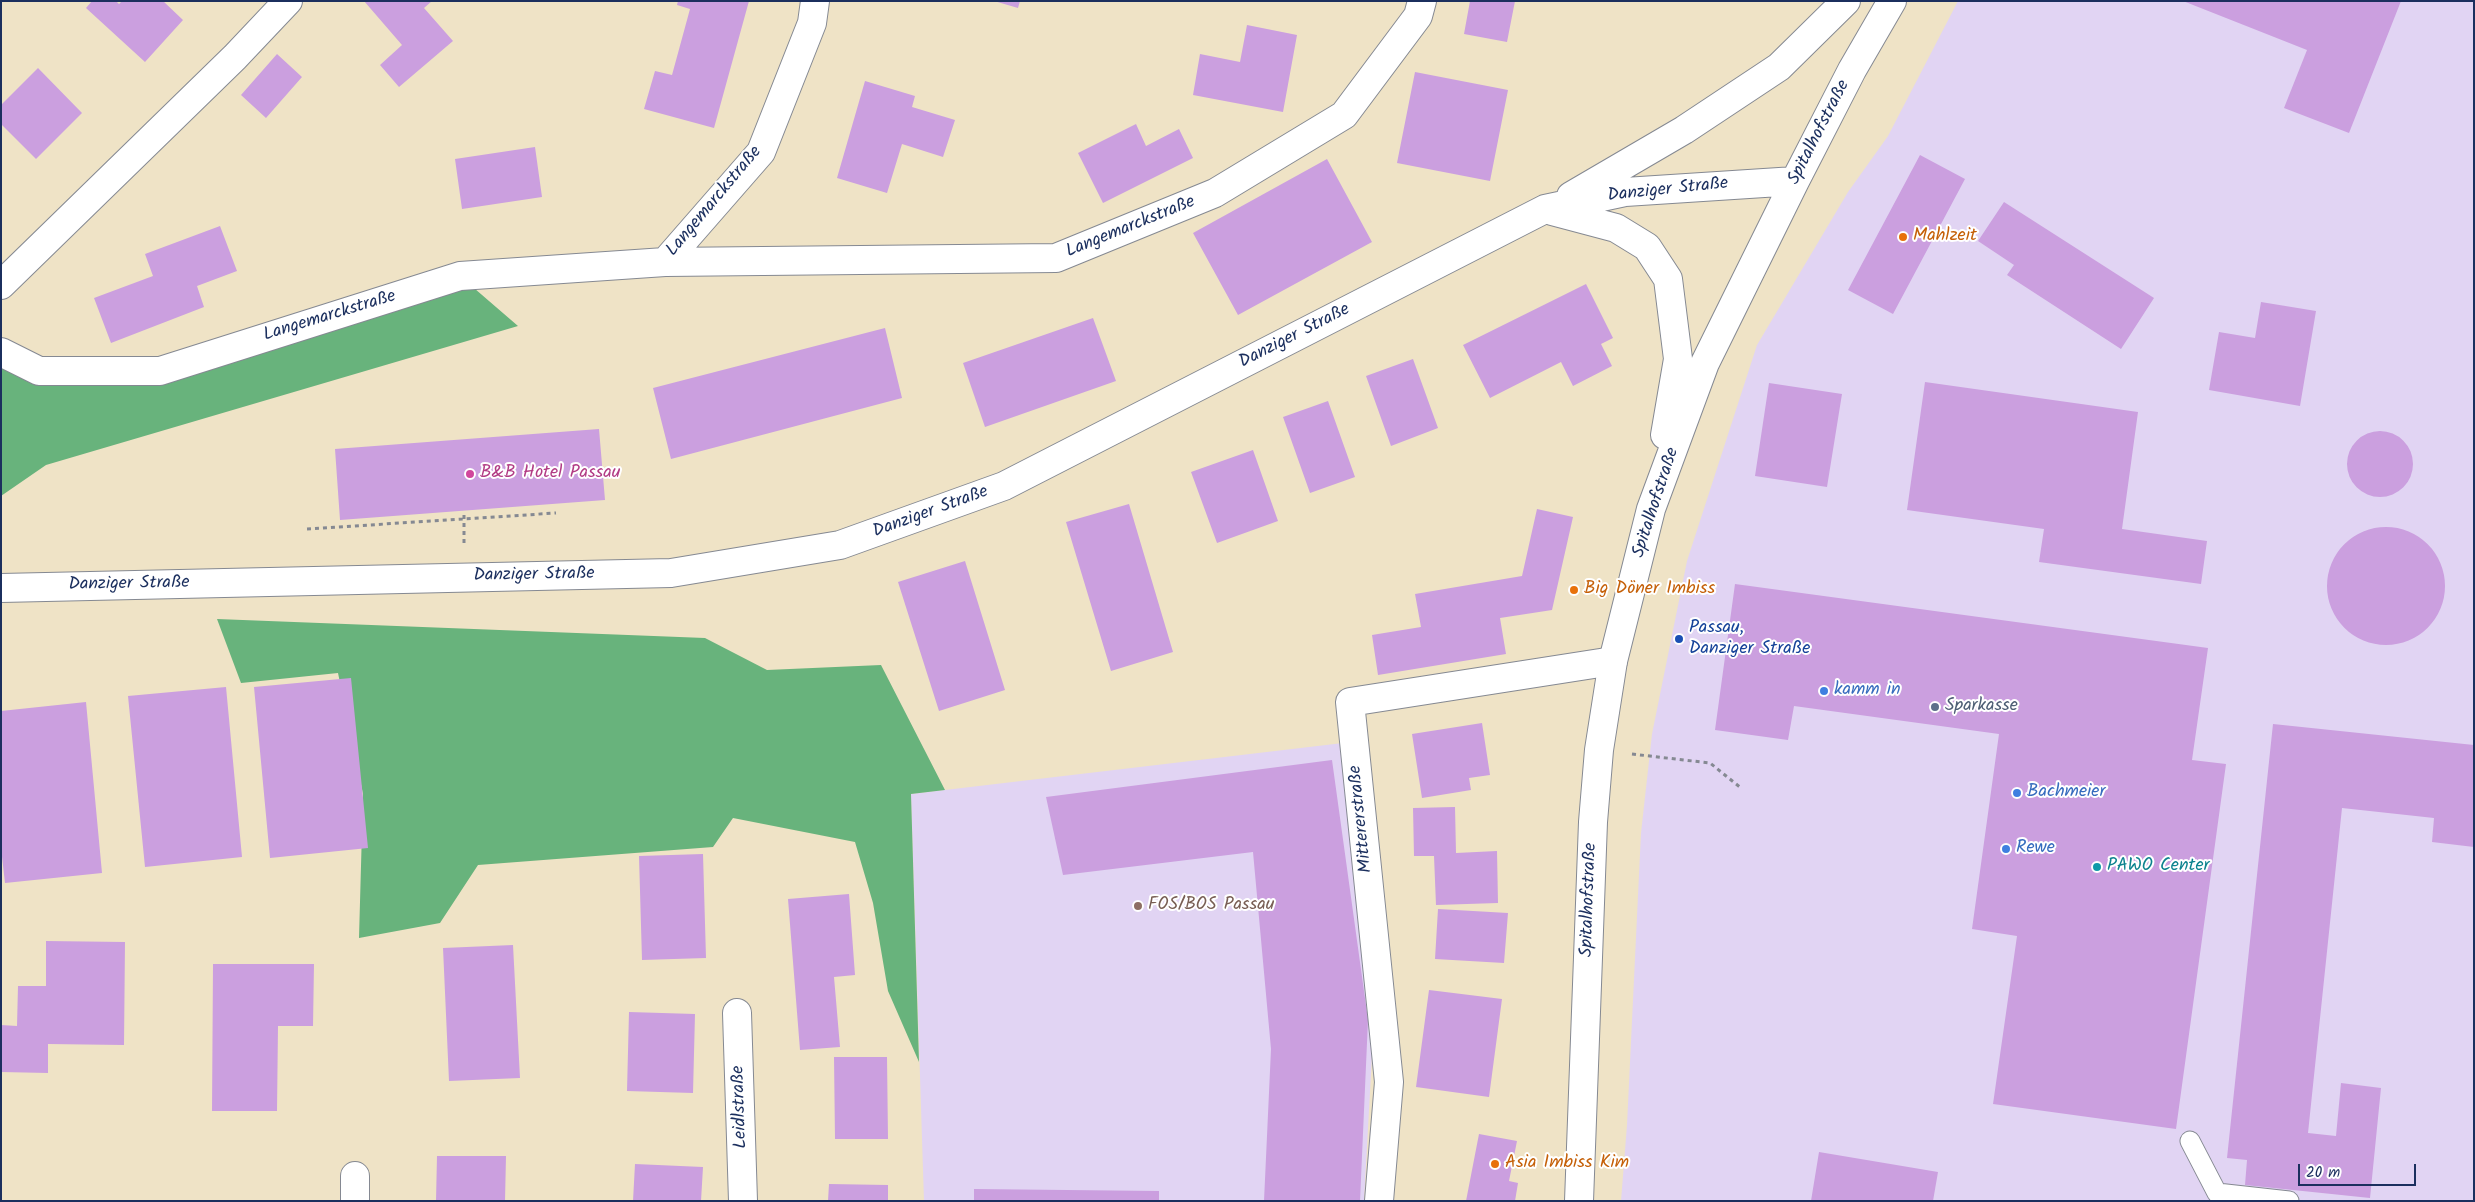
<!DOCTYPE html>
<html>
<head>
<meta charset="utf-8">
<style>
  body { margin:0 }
  #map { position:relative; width:2475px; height:1202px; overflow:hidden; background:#efe3c6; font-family:Kalam,sans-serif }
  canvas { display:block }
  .frame { position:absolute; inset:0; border:2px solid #1b2f5e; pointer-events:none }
  .scale { position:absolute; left:2298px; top:1164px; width:118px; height:22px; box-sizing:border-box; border:2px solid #1b2f5e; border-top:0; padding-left:6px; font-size:15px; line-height:18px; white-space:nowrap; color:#1b2f5e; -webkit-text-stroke:4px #fff; paint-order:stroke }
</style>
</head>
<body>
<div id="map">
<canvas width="2475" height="1202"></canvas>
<div class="frame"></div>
<div class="scale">20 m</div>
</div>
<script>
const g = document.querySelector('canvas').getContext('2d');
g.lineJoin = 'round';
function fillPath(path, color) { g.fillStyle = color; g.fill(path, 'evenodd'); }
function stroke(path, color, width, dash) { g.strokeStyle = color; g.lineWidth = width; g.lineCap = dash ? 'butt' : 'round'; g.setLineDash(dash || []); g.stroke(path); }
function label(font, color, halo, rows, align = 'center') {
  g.font = font + ' Kalam,sans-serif'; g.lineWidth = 4; g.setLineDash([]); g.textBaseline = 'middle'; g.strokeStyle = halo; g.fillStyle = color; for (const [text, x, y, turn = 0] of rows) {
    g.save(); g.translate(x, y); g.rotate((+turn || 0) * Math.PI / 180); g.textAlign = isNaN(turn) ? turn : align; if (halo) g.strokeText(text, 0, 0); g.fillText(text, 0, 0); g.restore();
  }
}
fillPath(new Path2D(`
  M1958 1H2474V1201H1621L1627 1125 1641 833 1652 734 1687 561 1757 345 1848 192 1888 136Z
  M1343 743 1374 1019 1364 1201H924L911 794Z`), '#e1d4f3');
fillPath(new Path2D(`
  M460 276 518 326 46 465 1 496V367L160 371Z
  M217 619 705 638 767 670 881 665 945 790 911 794 919 1062 888 991 873 903 855 842 733 818 713 847 478 865 440 923 359 938 363 794 338 673 241 683Z`), '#68b37c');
fillPath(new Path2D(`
  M92 1H116L119 4 122 1H163L183 20 145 62 86 8Z
  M364 1H432L424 8 453 41 399 87 380 65 402 45Z
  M678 1H749L714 128 644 109 655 71 672 75 690 9 677 5Z
  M994 1H1020L1018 8Z
  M1470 1H1515L1507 42 1464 34Z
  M2183 1H2401L2349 133 2284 108 2307 50Z
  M1247 25 1297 35 1283 112 1193 95 1200 54 1240 62Z
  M277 54 302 77 266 118 241 95Z
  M38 68 82 113 36 159 1 124V105Z
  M1415 72 1508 90 1490 181 1397 163Z
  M865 81 915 96 912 107 955 120 943 157 902 144 887 193 837 178Z
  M1136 124 1146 146 1179 129 1193 158 1103 203 1078 153Z
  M535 147 542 197 462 209 455 159Z
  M1920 155 1965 179 1893 314 1848 290Z
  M1327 159 1372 242 1238 315 1193 233Z
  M2004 202 2154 298 2121 349 2007 275 2014 265 1978 241Z
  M220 226 237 271 197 286 204 307 111 343 94 298 153 276 145 254Z
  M1586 284 1613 338 1601 344 1612 366 1573 386 1561 362 1490 398 1463 345Z
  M2261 302 2316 311 2300 406 2209 390 2219 332 2255 338Z
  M1093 318 1116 381 985 427 963 363Z
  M885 328 902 398 671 459 653 388Z
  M1413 359 1438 428 1391 446 1366 376Z
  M1925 382 2138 412 2122 529 2207 541 2201 584 2039 562 2044 529 1907 510Z
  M1769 383 1842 394 1827 487 1755 476Z
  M1328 401 1355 477 1310 493 1283 417Z
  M599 429 605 500 340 520 335 449Z
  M2347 464a33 33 0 1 1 66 0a33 33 0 1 1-66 0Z
  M1253 450 1278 521 1217 543 1191 472Z
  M1129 504 1173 652 1111 671 1066 522Z
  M1537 509 1573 517 1552 610 1500 618 1506 654 1378 675 1372 635 1421 627 1415 594 1522 576Z
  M2327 586a59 59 0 1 1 118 0a59 59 0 1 1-118 0Z
  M965 561 1005 690 939 711 898 582Z
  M1735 584 2208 648 2192 760 2226 764 2176 1129 1993 1104 2017 936 1972 929 1999 734 1794 706 1788 740 1715 730Z
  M351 678 368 848 270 858 254 687Z
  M226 687 242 857 145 867 128 696Z
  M86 702 102 873 5 883 1 848V711Z
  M1482 723 1490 775 1469 778 1471 790 1422 798 1412 734Z
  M2273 724 2474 745V847L2432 842 2434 818 2342 808 2308 1133 2336 1136 2341 1083 2381 1088 2370 1198 2245 1185 2247 1160 2227 1158Z
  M1332 760 1368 1020 1360 1201H1264L1271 1049 1253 852 1063 875 1046 797Z
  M1455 807 1456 853 1497 851 1498 903 1436 905 1434 856H1414L1413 808Z
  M703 854 706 958 642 960 639 856Z
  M849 894 855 975 834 977 840 1047 800 1050 788 899Z
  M1438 909 1508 913 1504 963 1435 959Z
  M46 941 125 942 124 1045 48 1044V1073L1 1072V1025L17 1026 18 986H46Z
  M513 945 520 1078 449 1081 443 948Z
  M213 964H314L313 1026H278L277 1111H212Z
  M1429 990 1502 999 1489 1097 1416 1087Z
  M629 1012 695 1014 693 1093 627 1091Z
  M834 1057H887L888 1139H835Z
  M1479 1134 1517 1141 1509 1181 1518 1183 1515 1201H1466Z
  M1819 1152 1938 1172 1933 1201H1811Z
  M437 1156H506L505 1201H436Z
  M635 1164 703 1167 701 1201H633Z
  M829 1184 888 1185V1201H828Z
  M974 1189 1159 1191V1201H974Z`), '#cb9fdf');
const lane = new Path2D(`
  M2190 1141 2217 1193 2289 1201`);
const street = new Path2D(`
  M665 262 761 152 812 23 815 1
  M1 285 235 57 288 1
  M1 352 39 371H160L460 276 665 262 1056 258 1215 193 1344 115 1418 16 1422 1
  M737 1013 743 1201
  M355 1176V1201
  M1379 1201 1389 1082 1350 702 1613 661`);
const secondary = new Path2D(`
  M1571 196 1684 130 1779 67 1846 1
  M1552 211 1616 228 1647 247 1668 279 1678 359 1665 435
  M1 588 671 573 840 545 1004 486 1545 209 1625 192 1795 181
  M1579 1201 1593 822 1599 750 1613 661 1651 509 1705 363 1795 181 1852 70 1892 1`);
stroke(lane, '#858992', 21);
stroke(street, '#858992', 30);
stroke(secondary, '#858992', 30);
stroke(new Path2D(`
  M307 529 556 513
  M464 543V511
  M1632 754 1710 763 1741 788`), '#858992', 3, [4, 4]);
stroke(lane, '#fff', 19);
stroke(street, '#fff', 28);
stroke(secondary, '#fff', 28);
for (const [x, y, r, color] of [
  [1903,237,5,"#e8710a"],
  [470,474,5,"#d1479c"],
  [1574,590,5,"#e8710a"],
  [1679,639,5,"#1a4fb4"],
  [1824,691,5,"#3f7fe0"],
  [1935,707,5,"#5c6f8a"],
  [2017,793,5,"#3f7fe0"],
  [2006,849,5,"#3f7fe0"],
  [2097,867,5,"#0f9aa8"],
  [1138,906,5,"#8d6e63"],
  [1495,1164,5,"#e8710a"]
]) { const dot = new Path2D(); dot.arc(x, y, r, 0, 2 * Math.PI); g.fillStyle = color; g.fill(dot); stroke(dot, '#fff', 2); }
label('18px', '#1b2f5e', '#fff', [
  ["Spitalhofstraße",1820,133,-63],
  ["Danziger Straße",1668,191,-6],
  ["Langemarckstraße",715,202,-50],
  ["Langemarckstraße",1131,228,-22],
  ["Langemarckstraße",330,317,-17],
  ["Danziger Straße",1295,337,-27],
  ["Spitalhofstraße",1657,503,-72],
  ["Danziger Straße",931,513,-20],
  ["Danziger Straße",534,576,-1],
  ["Danziger Straße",129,585,-1],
  ["Mittererstraße",1362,819,-96],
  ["Spitalhofstraße",1590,900,-88],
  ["Leidlstraße",741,1107,-92]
]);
label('18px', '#c56008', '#fff', [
  ["Mahlzeit",1913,237],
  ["Big Döner Imbiss",1584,590],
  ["Asia Imbiss Kim",1505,1164]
], 'left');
label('18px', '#b23c85', '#fff', [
  ["B&B Hotel Passau",480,474]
], 'left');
label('18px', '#164399', '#fff', [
  ["Passau,",1689,629],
  ["Danziger Straße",1689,650]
], 'left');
label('18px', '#366cbe', '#fff', [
  ["kamm in",1834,691],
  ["Bachmeier",2027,793],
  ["Rewe",2016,849]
], 'left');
label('18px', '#4e5e75', '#fff', [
  ["Sparkasse",1945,707]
], 'left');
label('18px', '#0d838f', '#fff', [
  ["PAWO Center",2107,867]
], 'left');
label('18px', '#785e54', '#fff', [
  ["FOS/BOS Passau",1148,906]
], 'left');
</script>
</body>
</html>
